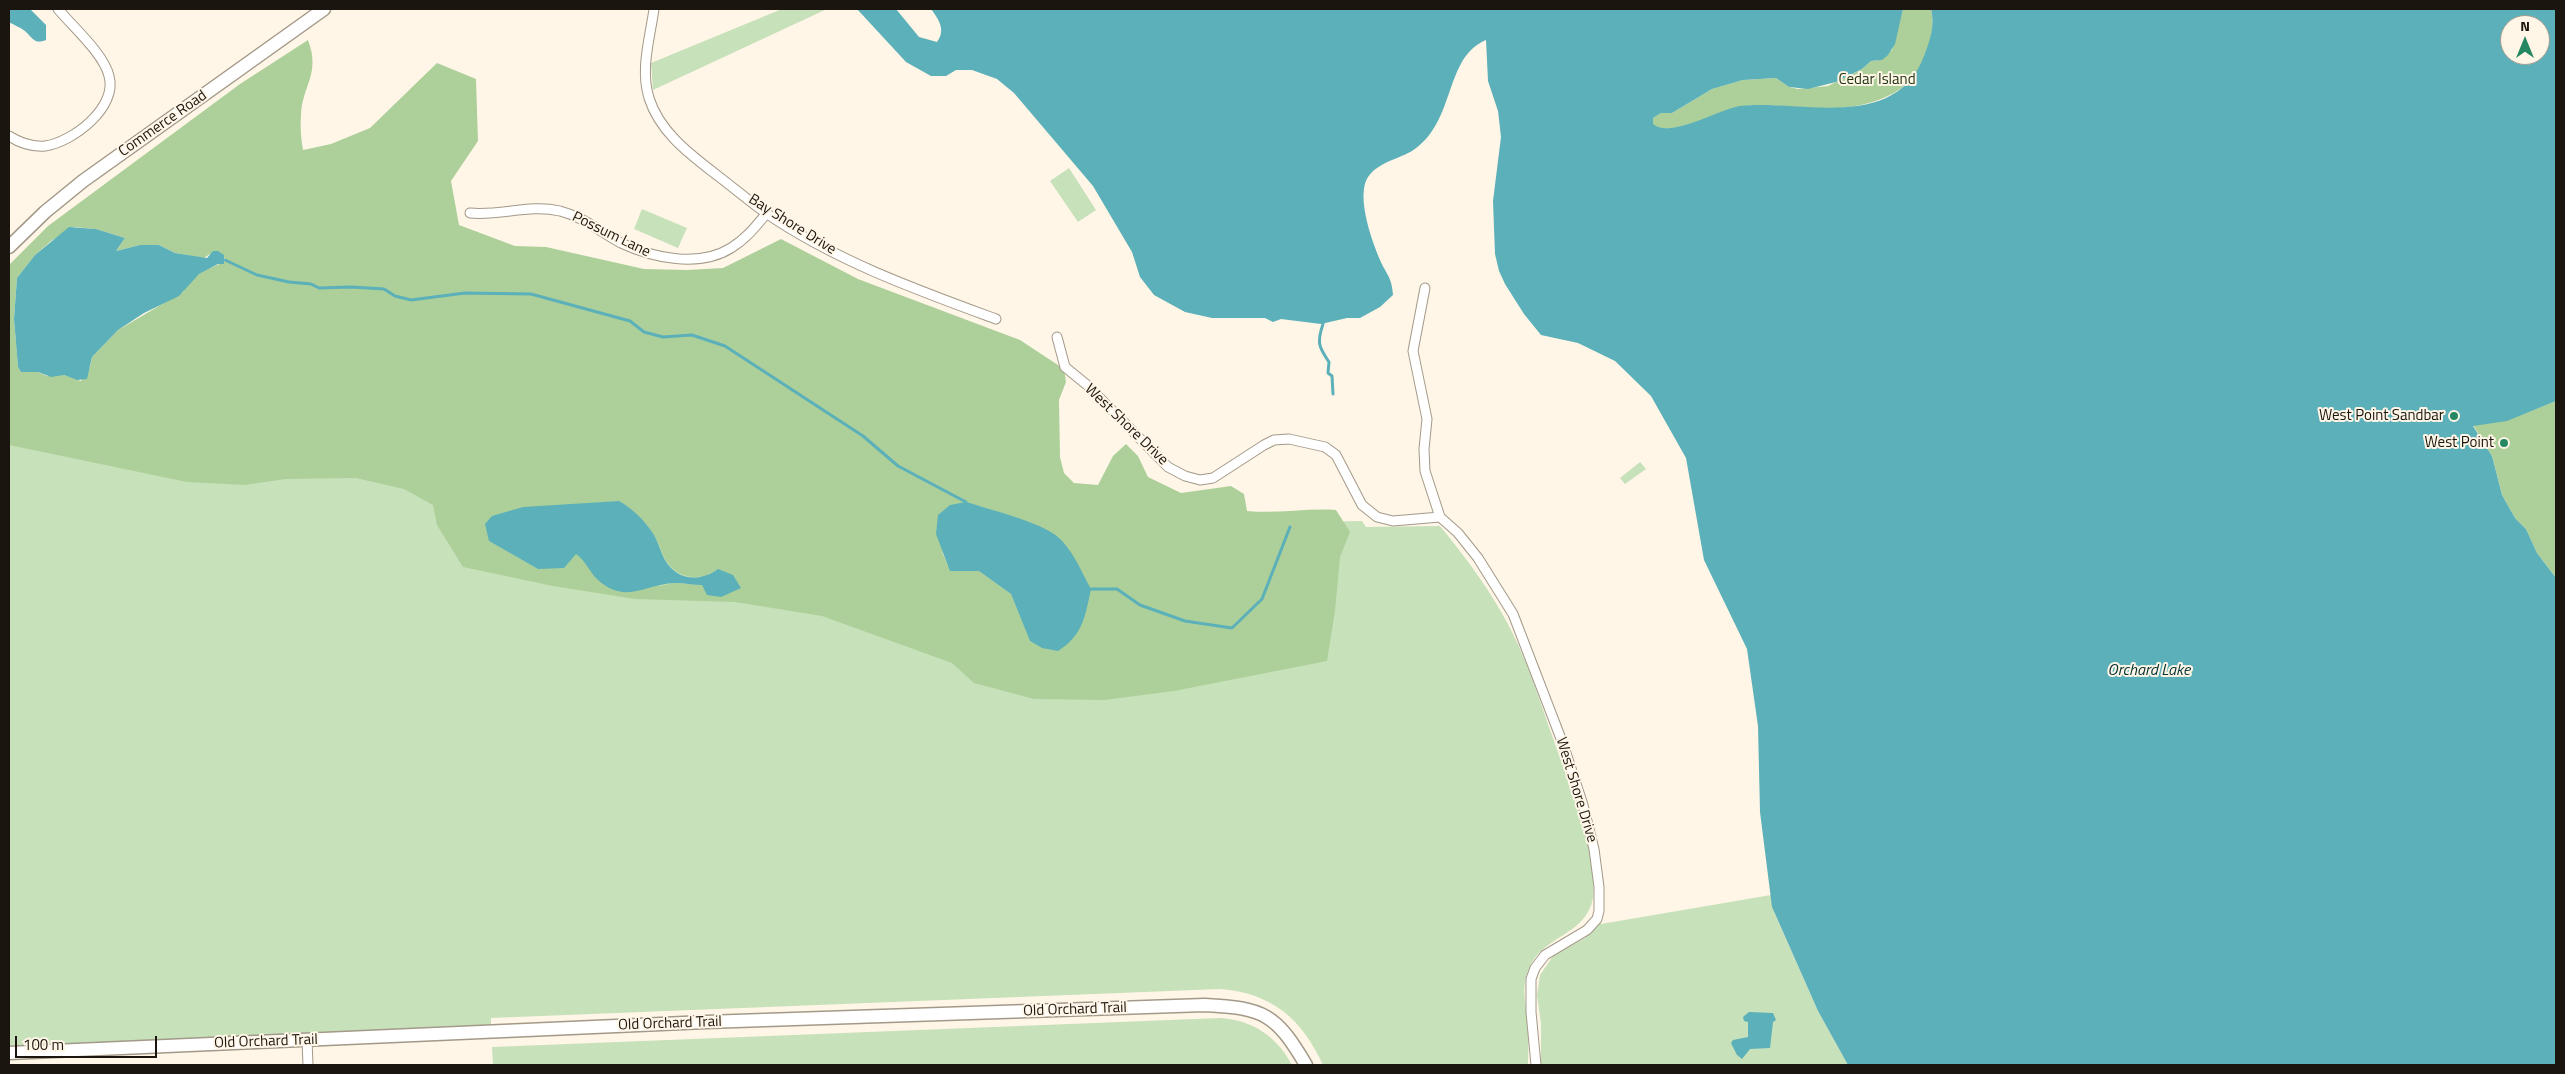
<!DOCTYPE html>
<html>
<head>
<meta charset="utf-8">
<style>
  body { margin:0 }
  #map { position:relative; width:2565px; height:1074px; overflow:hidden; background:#fff6e7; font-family:"Titillium Web",sans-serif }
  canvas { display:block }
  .frame { position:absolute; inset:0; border:10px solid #1a160f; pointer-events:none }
  .north { position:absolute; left:2500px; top:15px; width:50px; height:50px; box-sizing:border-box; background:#fff6e7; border:1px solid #a39c91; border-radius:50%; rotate:0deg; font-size:14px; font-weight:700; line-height:20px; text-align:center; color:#1a160f }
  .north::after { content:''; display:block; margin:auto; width:18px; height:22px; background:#268862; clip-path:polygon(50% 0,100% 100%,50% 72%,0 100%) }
  .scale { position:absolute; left:15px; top:1036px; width:142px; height:22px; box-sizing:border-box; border:2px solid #1a160f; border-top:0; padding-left:6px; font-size:15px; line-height:18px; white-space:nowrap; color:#1a160f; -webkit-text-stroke:4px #fff6e7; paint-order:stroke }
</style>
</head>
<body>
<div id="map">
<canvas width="2565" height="1074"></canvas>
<div class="frame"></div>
<div class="north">N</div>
<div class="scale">100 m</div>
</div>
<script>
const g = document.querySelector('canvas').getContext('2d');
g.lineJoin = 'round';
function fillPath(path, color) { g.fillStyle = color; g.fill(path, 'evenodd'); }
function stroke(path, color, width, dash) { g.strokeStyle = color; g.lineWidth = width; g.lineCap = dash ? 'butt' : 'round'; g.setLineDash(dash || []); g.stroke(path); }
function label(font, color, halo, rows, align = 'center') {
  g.font = font + ' "Titillium Web",sans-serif'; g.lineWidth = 4; g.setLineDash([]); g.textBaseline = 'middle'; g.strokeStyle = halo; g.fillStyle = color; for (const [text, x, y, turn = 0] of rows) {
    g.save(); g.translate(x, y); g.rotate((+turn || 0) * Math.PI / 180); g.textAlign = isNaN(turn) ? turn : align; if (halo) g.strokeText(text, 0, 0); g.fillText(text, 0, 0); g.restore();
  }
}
fillPath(new Path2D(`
  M782 9H827L653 90 651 63Z
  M1069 168 1096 210 1078 222 1050 181Z
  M642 209 687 228 678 248 634 229Z
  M9 418 1055 444 1058 526 1362 521 1366 527 1440 526C1463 554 1485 583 1503 615 1526 655 1539 699 1554 741 1568 780 1599 858 1593 898 1586 936 1543 935 1529 968 1520 988 1527 1007 1528 1027 1529 1040 1528 1053 1528 1065H1323C1302 1019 1272 993 1220 989L491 1018V1032L9 1046Z
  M1640 462 1646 469 1625 484 1620 478Z
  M1771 895 1774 912 1818 1011 1848 1065H1541V1024L1537 995 1540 975 1553 956 1585 938 1601 917V924Z
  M1220 1018C1252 1020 1277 1036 1292 1065H493L492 1047Z`), '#c7e1ba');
fillPath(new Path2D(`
  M1903 9H1931C1935 28 1930 42 1923 60 1906 104 1849 110 1808 109 1787 108 1761 102 1740 107 1720 111 1670 138 1653 125V118L1661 113H1672L1712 89 1743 80 1776 78 1789 87 1798 89 1828 86 1862 69 1871 61H1876L1892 50Z
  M308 40C321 74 302 86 301 115 300 126 301 139 303 150L331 144 370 128 437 63 476 79 478 141 451 181 459 225 515 246 546 247 644 269 687 270 723 268 781 239 858 279 1020 340 1064 369 1066 382 1059 400 1060 457 1064 473 1074 483 1098 485 1113 456 1126 444 1138 456 1148 477 1181 493 1231 486 1244 494 1247 511C1277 514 1306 508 1336 510L1350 532 1340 557 1335 611 1327 661 1174 691 1104 700 1034 699 974 683 952 663 822 616 735 602 635 599 553 586 463 567 437 525 433 505 404 489 356 478 286 479 244 485 187 482 9 445V265L48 226 240 84ZM74 227 96 229 125 238 116 251 140 245H159L175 253 204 258 210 254 225 258V261C211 269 189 274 183 292L118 330 92 357 90 367 81 381 64 375 47 376 38 372H21L18 367 14 319 17 278 35 255 51 241ZM619 501C630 511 645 521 653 534 660 542 661 554 667 562 680 580 701 581 718 569L702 585 674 583 660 586 597 579 585 560 576 553 538 569 489 541 581 504ZM966 502 1006 514 1054 534 1042 648 1030 641 1011 594 979 571 950 570 942 553Z
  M2556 401V578L2537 553 2526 529 2515 518 2502 495 2492 456 2473 425 2526 413Z`), '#add09a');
fillPath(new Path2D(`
  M9 9H30L46 25V40C35 44 34 40 26 32 22 28 14 25 9 22Z
  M857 9H896L919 37 937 42C946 30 939 20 931 9H1903L1895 44 1888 55 1882 60 1871 61 1862 69 1836 82 1808 89 1789 87 1776 78 1743 80 1712 89 1672 113H1661L1653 118V124C1671 139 1719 109 1740 106 1799 99 1895 133 1924 56 1930 40 1935 26 1931 9H2556V401L2507 421 2473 426 2492 456 2502 495 2515 518 2526 529 2537 553 2556 578V1065H1848L1818 1011 1772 907 1760 812 1758 726 1747 649 1704 560 1686 458 1651 396 1615 361 1578 343 1541 335 1524 314 1505 284 1499 271 1495 254 1493 201 1501 137 1498 111 1488 81 1486 40C1443 58 1457 122 1412 151 1395 161 1367 164 1364 189 1361 209 1372 241 1380 260 1386 274 1392 277 1393 295L1380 307 1360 318H1347L1321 324 1281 319 1273 322 1265 318H1212L1185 312 1154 295 1140 277 1132 252 1093 186 1014 93 997 79 972 70H956L946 76H931L906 62ZM2510 25H2540V55H2510Z
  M69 227 96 229 125 238 116 251 140 245H159L175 253 207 258 213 251H218L224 255V264H218L199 274 179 296 144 313 118 330 92 357 87 379 77 380 64 375 51 377 38 372H21L18 367 14 319 17 278 35 255Z
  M619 501C633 509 643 519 652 532 658 540 660 551 665 560 677 581 700 582 718 569L733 575 741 588 721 597 707 595 702 585C693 585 684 583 675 583 645 584 626 605 598 580 589 572 587 562 576 554L564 568 538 569 489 541 485 524 492 516 523 507Z
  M966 502C989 509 1035 521 1054 534 1072 547 1081 571 1091 589 1085 617 1083 635 1058 651L1042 648 1030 641 1011 594 979 571H950L936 534 938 515 950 505Z
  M1749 1012 1773 1013 1776 1020 1773 1022 1770 1048 1750 1049 1742 1059 1737 1055 1731 1043 1733 1040 1748 1037V1022L1744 1021 1743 1017Z`), '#5bb0b9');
stroke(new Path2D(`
  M225 260 257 275 289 282 311 284 319 288 351 287 384 289 395 296 411 300 465 293 531 294 630 321 644 332 663 337 692 335 725 346 863 436 898 466 966 502
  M1323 324C1317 342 1318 346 1329 362L1328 373 1332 376 1333 394
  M1091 589H1117L1140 605 1185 621 1232 628 1262 599 1290 527`), '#5bb0b9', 3);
const street = new Path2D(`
  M654 9C650 38 640 69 649 98 660 133 691 155 718 176 734 188 750 202 766 213 836 261 917 290 996 319
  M9 136C20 143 32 147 45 146 73 142 118 107 109 76 104 54 73 27 58 9
  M470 213C501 216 529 204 560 211 584 217 600 232 621 243 653 258 699 268 731 248 746 239 756 226 766 214
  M1425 288 1413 351 1427 419 1424 449 1425 471 1440 517 1458 533 1478 558 1513 614 1563 744 1583 805 1594 849 1599 887V911L1597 919 1587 930 1545 955 1535 968 1531 979V1012L1536 1065
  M1057 337 1065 367 1087 385 1168 467 1185 476 1200 480 1213 478 1264 445 1274 440 1289 439 1325 447 1336 455 1362 505 1377 517 1393 521 1440 517
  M307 1040 308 1065`);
const secondary = new Path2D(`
  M9 247 45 212 83 181 324 9
  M9 1053 706 1022 1205 1005C1264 1008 1276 1014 1306 1065`);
stroke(street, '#a39988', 11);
stroke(secondary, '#a39988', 15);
stroke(street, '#fff', 9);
stroke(secondary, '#fff', 12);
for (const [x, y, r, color] of [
  [2454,416,5,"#268862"],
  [2504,443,5,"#268862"]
]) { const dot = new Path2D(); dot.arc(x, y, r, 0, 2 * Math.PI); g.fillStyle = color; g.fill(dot); stroke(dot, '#fff6e7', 2); }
label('15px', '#1c330d', '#fff6e7', [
  ["Cedar Island",1877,80]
]);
label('15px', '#1a160f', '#fff6e7', [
  ["Commerce Road",163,124,-35],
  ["Bay Shore Drive",792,225,32],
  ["Possum Lane",611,235,26],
  ["West Shore Drive",1126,425,44],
  ["West Shore Drive",1576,790,73],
  ["Old Orchard Trail",1075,1010,-2],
  ["Old Orchard Trail",670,1024,-2],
  ["Old Orchard Trail",266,1042,-2]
]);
label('15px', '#1a160f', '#fff6e7', [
  ["West Point Sandbar",2444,416],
  ["West Point",2494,443]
], 'right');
label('italic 16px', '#063135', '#fff6e7', [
  ["Orchard Lake",2149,671]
]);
</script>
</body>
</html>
